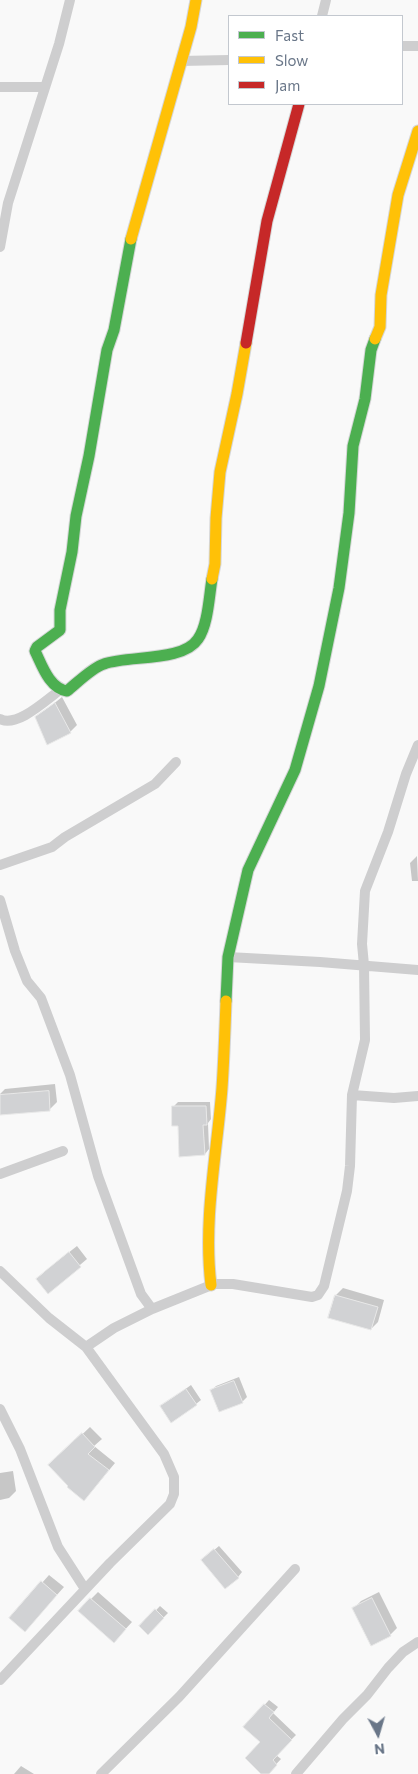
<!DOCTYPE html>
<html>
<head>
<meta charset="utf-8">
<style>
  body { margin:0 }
  #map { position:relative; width:418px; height:1774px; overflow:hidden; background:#f9f9f9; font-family:Commissioner,sans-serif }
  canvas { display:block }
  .legend { position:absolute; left:228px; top:15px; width:175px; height:90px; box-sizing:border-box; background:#fff; border:1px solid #c3c8cf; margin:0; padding:6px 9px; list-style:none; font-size:15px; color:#697688 }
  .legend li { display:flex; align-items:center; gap:10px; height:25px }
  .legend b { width:25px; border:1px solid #c3c8cf }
  .north { position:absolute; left:353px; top:1709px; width:50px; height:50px; -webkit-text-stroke:4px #fff; paint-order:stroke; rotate:174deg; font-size:14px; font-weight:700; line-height:20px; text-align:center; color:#697688 }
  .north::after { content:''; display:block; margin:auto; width:18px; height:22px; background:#697688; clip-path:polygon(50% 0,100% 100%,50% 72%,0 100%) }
</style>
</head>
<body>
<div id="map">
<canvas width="418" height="1774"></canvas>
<ul class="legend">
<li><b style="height:6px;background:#4caf50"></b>Fast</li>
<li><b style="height:6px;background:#ffc107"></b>Slow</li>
<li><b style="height:6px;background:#c62828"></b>Jam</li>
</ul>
<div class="north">N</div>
</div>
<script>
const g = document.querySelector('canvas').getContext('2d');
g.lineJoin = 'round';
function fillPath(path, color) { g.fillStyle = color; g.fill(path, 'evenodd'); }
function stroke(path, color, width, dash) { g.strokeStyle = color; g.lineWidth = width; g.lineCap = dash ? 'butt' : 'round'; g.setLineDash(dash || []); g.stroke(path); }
fillPath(new Path2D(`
  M62 697 77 725 70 732 36 718Z
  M417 856 418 881H412L410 863Z
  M55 1084 57 1102 50 1109 0 1114V1094L5 1089Z
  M178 1102H210L211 1119 208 1123 209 1149 205 1154 179 1124 173 1107Z
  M77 1246 87 1259 48 1292 44 1272Z
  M343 1288 384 1300 378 1322 371 1329 330 1317 336 1295Z
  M239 1377 247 1397 242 1402 212 1390 216 1386Z
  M191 1385 201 1400 196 1404 162 1406Z
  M90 1427 102 1439 94 1446 115 1463 91 1492 50 1465Z
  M13 1471 16 1491 9 1498 0 1500V1473Z
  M219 1546 242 1572 238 1577 207 1556Z
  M49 1575 64 1587 32 1623 11 1618Z
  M98 1592 132 1622 121 1634 91 1599Z
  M379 1592 397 1628 390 1635 354 1608 361 1601Z
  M160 1606 168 1613 148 1633 141 1626Z
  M269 1700 278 1707 273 1713 296 1735 276 1755 281 1759 267 1774H263L262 1742 245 1727Z
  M21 1766 34 1774H14Z`), '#0003');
const building = new Path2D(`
  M55 703 71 733 47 745 35 717Z
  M49 1091 50 1111 0 1115V1095Z
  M172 1106H206L207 1125H203L205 1155 179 1157 178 1126H172Z
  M69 1252 81 1267 48 1294 36 1279Z
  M335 1295 378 1307 371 1330 328 1318Z
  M234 1381 243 1403 219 1412 210 1390Z
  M186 1389 197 1405 171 1423 160 1406Z
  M82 1433 95 1447 88 1454 109 1470 84 1501 67 1487 68 1486 48 1465Z
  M214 1549 239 1578 225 1589 201 1560Z
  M41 1581 57 1595 25 1632 9 1618Z
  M90 1598 126 1629 114 1643 78 1611Z
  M372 1598 391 1636 371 1646 352 1608Z
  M155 1609 164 1618 148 1635 139 1626Z
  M264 1704 274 1712 269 1718 292 1740 273 1760 277 1765 269 1774H261L245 1758 260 1742 243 1727Z`);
fillPath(building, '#d1d2d4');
stroke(building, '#e8e8e8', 1);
const fast = new Path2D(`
  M131 239 114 330 107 350 89 456 76 516 72 552 60 610V630L37 647 35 651C42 665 49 688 67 691 77 683 93 667 104 664 129 655 183 662 198 639 208 625 209 597 212 579
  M226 1001 228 957 248 870 295 770 319 686 339 588 349 513 353 446 365 399 371 350 375 339`);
const slow = new Path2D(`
  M131 239 191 27 196 0
  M375 339 380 327 381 295 398 195 418 131
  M212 579 215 564 216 518 220 472 237 394 246 343
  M211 1285C203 1220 217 1153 222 1088 224 1059 225 1030 226 1001`);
const jam = new Path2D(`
  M246 343 267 221 299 104`);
stroke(fast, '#d5d6d7', 13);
stroke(slow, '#d5d6d7', 13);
stroke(jam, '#d5d6d7', 13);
stroke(new Path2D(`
  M322 16 326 0
  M402 46H418
  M181 61 229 60
  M0 87H44
  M0 247 8 203 59 44 70 0
  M0 719C17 728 46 700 60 690
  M0 865 52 847 65 837 155 784 176 762
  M0 900 15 951 27 981 41 998 70 1075 98 1176 141 1294 152 1309
  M228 957 320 962 418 970
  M352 1095 394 1098 418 1096
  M0 1174 63 1151
  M0 1271 49 1318 86 1347 126 1402 164 1454 174 1477V1494L170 1504 110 1563 0 1680
  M86 1347 114 1328 152 1309 214 1284H233L312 1297 318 1295 324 1286 347 1191 350 1166 352 1095 365 1040 364 965 362 944 365 891 388 832 406 774 418 745
  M0 1409 20 1449 58 1547 85 1589
  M101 1774 179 1697 295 1569
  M296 1774 343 1719 367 1695 388 1668 403 1652 418 1642`), '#cececf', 10);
stroke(fast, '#4caf50', 11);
stroke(slow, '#ffc107', 11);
stroke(jam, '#c62828', 11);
</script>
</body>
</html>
